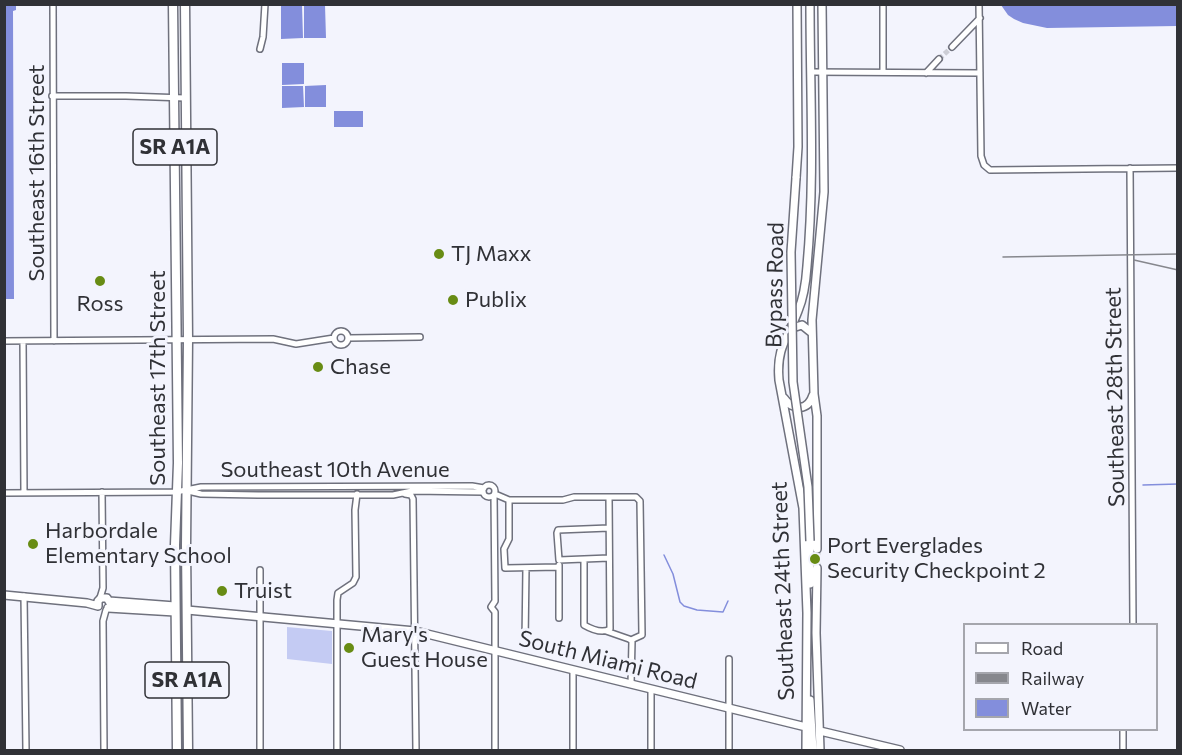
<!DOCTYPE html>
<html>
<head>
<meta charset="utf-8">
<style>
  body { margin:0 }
  #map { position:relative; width:1182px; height:755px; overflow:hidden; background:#f3f4fd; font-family:Commissioner,sans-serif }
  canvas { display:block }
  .frame { position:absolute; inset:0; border:6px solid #303136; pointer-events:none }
  .legend { position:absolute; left:963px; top:623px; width:195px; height:108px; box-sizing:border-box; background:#f3f4fd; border:2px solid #a5a6ad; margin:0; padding:8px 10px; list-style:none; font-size:18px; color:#303136 }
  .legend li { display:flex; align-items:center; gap:12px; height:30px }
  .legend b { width:30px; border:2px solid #a5a6ad }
</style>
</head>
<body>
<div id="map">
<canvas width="1182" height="755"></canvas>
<div class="frame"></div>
<ul class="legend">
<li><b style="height:8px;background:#fff"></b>Road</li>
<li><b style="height:8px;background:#86878d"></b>Railway</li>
<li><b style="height:16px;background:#838edc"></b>Water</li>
</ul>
</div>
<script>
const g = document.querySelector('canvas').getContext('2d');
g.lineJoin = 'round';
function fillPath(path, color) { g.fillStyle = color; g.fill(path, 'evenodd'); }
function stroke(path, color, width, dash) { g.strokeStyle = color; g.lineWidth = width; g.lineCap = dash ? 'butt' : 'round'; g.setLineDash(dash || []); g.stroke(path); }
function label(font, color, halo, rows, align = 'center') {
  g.font = font + ' Commissioner,sans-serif'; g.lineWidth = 6; g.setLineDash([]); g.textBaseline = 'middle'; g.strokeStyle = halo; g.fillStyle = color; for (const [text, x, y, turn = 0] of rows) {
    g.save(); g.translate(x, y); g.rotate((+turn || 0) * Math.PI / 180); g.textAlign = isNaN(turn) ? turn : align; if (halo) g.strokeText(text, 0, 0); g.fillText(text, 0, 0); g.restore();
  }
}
fillPath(new Path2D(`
  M287 627 332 631V664L287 659Z`), '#c4cbf3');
fillPath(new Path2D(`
  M16 4V10L13 11 14 299H5L4 5Z
  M281 5H302L303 38 281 39Z
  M304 5H325L326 38H304Z
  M1001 5H1177V26L1047 28 1023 23 1014 19 1008 15Z
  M282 63H304V84L282 85Z
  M326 85V107H305V86Z
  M282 86H303L304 107 282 108Z
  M334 111H363V127H334Z`), '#838edc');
stroke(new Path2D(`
  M1143 485 1178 484
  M664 555 673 574 680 602 684 606 697 610 723 612 728 601`), '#838edc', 1.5);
stroke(new Path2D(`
  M939 59 952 47`), '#cccdd5', 5, [5, 2.5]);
stroke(new Path2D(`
  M817 549V568`), '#cccdd5', 7, [7, 3.5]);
const minor = new Path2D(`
  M53 4 54 341
  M883 4V72
  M979 4 981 156 984 165 990 170 1178 168
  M952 47 980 18
  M260 49 263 37 265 4
  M811 72 980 73
  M926 73 939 59
  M52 96H126L185 98
  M1130 168 1133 624
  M334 338a7 7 0 1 1 14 0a7 7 0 1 1-14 0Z
  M349 338 420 337
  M4 341 273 339 296 344 334 338
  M23 341 24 493
  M483 491a6 6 0 1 1 12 0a6 6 0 1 1-12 0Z
  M188 491 201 494 258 495H393L412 491 483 492
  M4 493 176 492 201 487 472 486 484 488
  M405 494 411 495 413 499 416 750
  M495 494 509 500H563L574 497H636L640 501 642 635 631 640
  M494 495 495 601 491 607 495 612V750
  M609 497 610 629C602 634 591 629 584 625V559L559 560 557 533 558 530 609 528
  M509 500V539L504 549 505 568 559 567
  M584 559 609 558
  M559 565V618
  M260 570V750
  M24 596 26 750
  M100 598 103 588 102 492
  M606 631 629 639 632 641 631 684
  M525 642 526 568
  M729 659V750
  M573 671V750
  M651 689V750
  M1123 730V750
  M104 750 103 621 106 610
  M337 750V600L338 593 353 583 356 577 355 510 357 494`);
const tertiary = new Path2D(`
  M796 178 798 147 797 4
  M789 329 802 325 812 333
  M784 398C793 411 808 411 813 395
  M817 549V416L814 394 812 320 824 192 822 4
  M817 568 816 633 820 750
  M810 584V541
  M4 595 87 603 98 606
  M109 601 175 606
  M98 606V601L101 598H107L110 603
  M108 608 175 612
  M187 610 415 631 806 727
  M810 700 813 750
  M820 731 900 750
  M806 750 807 613 803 508 779 380C776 347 788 338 798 311 804 297 806 281 807 266 815 179 810 92 810 4`);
const primary = new Path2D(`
  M173 4 178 463 175 545 177 750
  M185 4 188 340 186 545 188 750`);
stroke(minor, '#6f717d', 8);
stroke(tertiary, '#6f717d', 10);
stroke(primary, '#6f717d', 11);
stroke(minor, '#fff', 5);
stroke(tertiary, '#fff', 7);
stroke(primary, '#fff', 8);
stroke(new Path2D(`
  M1003 257 1178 254
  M1134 260 1178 270`), '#86878d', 1.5);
const tertiaryBridge = new Path2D(`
  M796 178 791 252 793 382 808 487 810 541`);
stroke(tertiaryBridge, '#6f717d', 10, []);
stroke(tertiaryBridge, '#fff', 7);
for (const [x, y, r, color] of [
  [439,254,6,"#688c14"],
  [100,281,6,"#688c14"],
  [453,300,6,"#688c14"],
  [318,367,6,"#688c14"],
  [33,544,6,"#688c14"],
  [815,559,6,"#688c14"],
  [222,591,6,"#688c14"],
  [349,648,6,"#688c14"]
]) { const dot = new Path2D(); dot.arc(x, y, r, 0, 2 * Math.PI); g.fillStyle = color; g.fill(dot); stroke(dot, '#f3f4fd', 2); }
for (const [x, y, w] of [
  [175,147,84],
  [187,680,84]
]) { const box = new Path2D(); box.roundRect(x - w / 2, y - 18, w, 36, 4.5); g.fillStyle = '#f3f4fd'; g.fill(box); stroke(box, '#303136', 1.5); }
label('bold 21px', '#303136', null, [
  ["SR A1A",175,147],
  ["SR A1A",187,680]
]);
label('22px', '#303136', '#f3f4fd', [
  ["Southeast 16th Street",37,173,-90],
  ["Bypass Road",775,285,-89],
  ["Southeast 17th Street",158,378,-90],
  ["Southeast 28th Street",1115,397,-91],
  ["Southeast 10th Avenue",335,470],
  ["Southeast 24th Street",783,591,-92],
  ["South Miami Road",608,660,14]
]);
label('22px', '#303136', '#f3f4fd', [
  ["TJ Maxx",451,254],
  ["Publix",465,300],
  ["Ross",100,304,"center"],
  ["Chase",330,367],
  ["Harbordale",45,531],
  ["Elementary School",45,556],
  ["Port Everglades",827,546],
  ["Security Checkpoint 2",827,571],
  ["Truist",234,591],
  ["Mary's",361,635],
  ["Guest House",361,660]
], 'left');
</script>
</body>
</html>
